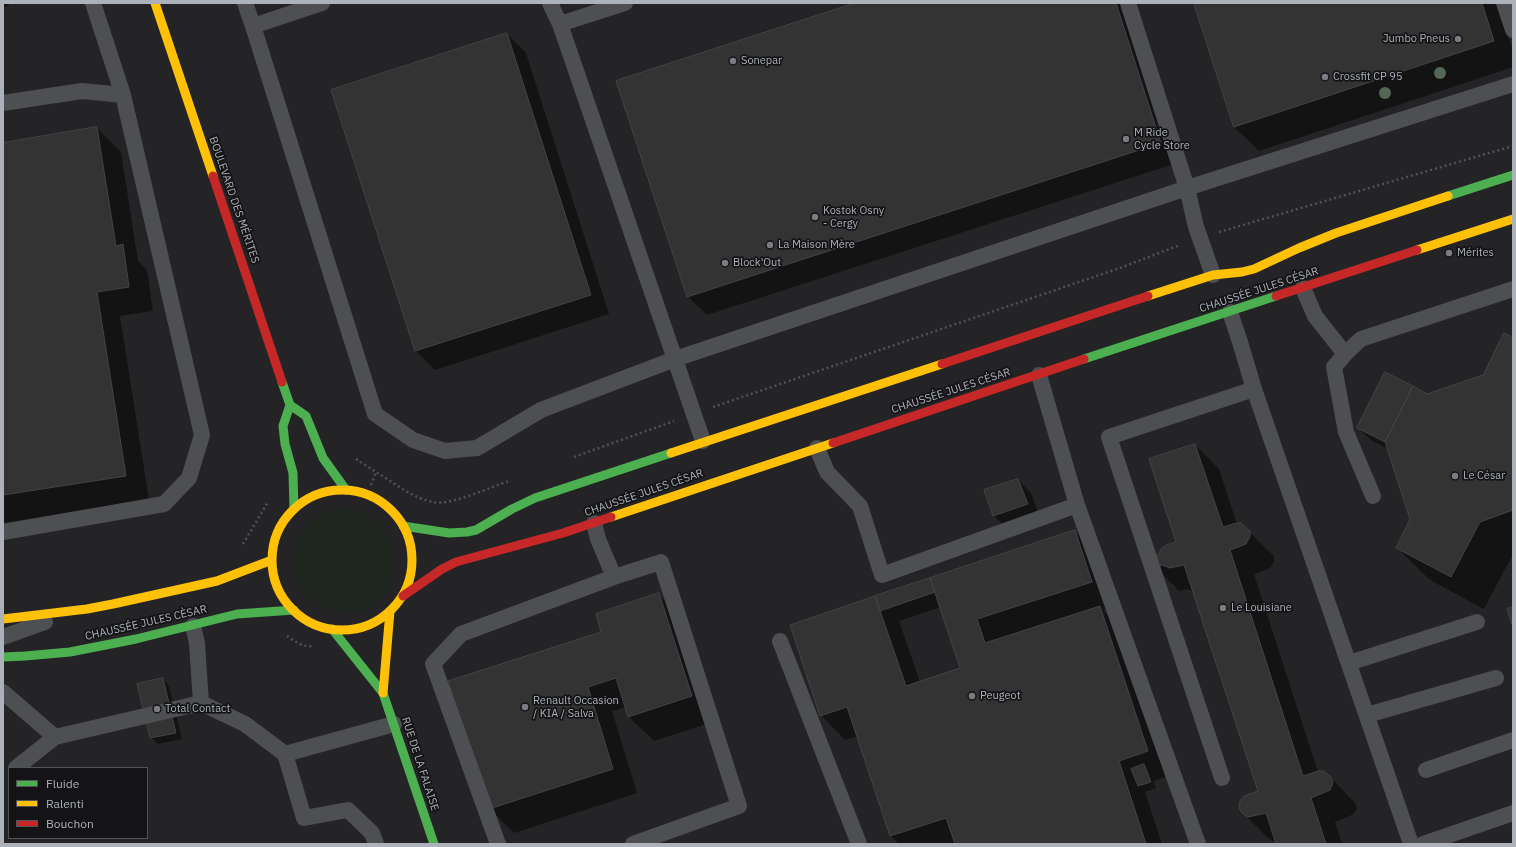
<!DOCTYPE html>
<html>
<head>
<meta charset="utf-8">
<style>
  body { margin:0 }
  #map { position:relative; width:1516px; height:847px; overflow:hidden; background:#1a1a1a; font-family:"IBM Plex Sans",sans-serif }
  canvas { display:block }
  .frame { position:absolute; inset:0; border:4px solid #acb1ba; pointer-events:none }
  .legend { position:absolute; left:8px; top:767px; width:140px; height:72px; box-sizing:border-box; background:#141416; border:1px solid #515358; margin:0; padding:5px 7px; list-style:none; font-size:12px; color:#acb1ba }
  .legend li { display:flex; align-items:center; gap:8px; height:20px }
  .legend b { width:20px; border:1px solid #515358 }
</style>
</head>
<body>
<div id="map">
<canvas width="1516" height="847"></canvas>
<div class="frame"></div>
<ul class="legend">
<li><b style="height:5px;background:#4caf50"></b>Fluide</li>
<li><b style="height:5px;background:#ffc107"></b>Ralenti</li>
<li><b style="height:5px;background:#c62828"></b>Bouchon</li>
</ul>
</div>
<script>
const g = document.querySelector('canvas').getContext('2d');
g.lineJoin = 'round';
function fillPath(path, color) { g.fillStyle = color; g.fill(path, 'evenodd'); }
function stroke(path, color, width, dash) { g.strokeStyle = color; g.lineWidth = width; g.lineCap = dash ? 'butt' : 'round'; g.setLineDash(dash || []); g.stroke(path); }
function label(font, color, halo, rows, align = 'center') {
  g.font = font + ' "IBM Plex Sans",sans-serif'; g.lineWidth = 3.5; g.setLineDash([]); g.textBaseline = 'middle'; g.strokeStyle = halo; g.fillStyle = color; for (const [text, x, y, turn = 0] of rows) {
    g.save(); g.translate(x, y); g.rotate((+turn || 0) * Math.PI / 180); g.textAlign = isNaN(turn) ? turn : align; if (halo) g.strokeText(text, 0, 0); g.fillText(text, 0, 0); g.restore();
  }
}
fillPath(new Path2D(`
  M3 3H1513V844H3ZM9 768H147V838H9Z`), '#242426');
fillPath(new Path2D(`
  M292 561a52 52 0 1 1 104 0a52 52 0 1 1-104 0Z`), '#202721');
fillPath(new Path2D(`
  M3 3H8L9 6 3 7Z
  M859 3H1128L1180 162 707 315 688 297Z
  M1195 3H1497L1513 51V67L1259 151 1234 127Z
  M507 34 526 53 609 314 435 370 416 351 332 90Z
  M97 128 121 152 138 261 147 270 153 311 120 316 149 500 3 523V144Z
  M1513 339V554L1484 609 1430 580 1397 548 1412 519 1388 449 1371 440 1358 428 1427 395 1483 376Z
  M1195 445 1219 469 1237 524 1249 532 1274 556V561L1270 568 1254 574 1318 772 1331 778 1355 803 1357 808 1354 814 1335 822 1342 844H1277L1276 841H1273L1268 838 1243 813 1260 791 1194 592 1187 589 1179 591 1155 566 1160 555 1178 542Z
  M1018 480 1031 493 1040 517 1007 528 994 516Z
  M1075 532 1099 556 1115 606 1103 610 1124 631 1171 775 1154 781 1156 788 1145 792 1162 844H899L891 836 857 736 845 740 821 715 791 626ZM941 607 961 669 920 682 899 621Z
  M658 594 683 619 716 721 654 741 629 717 626 707 612 711 637 793 514 833 489 808 602 633Z
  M163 679 169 686 182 739 158 744 151 738Z`), '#0007');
const building = new Path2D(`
  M855 3H1116L1161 143 687 297 616 81Z
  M1194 3H1482L1494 41 1234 127Z
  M507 33 591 295 415 351 331 90Z
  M97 127 116 246 123 244 129 287 97 292 126 476 3 495V143Z
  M1504 333 1513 337V510L1480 522 1451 577 1396 548 1410 519 1385 442 1413 386 1427 394 1483 375Z
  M1385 372 1413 386 1385 442 1357 428Z
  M1195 444 1223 527 1237 523H1241L1250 531V536L1246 544 1230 550 1303 776 1318 771H1323L1331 777 1333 783 1330 790 1311 798 1326 844H1276L1266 813 1248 817 1242 813 1239 808 1240 801 1244 796 1258 791 1184 565 1170 568 1162 565 1154 567 1151 557 1159 554 1161 549 1166 545 1176 542 1149 459Z
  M1018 479 1028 504 993 516 984 490Z
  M1075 530 1092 582 977 619 985 643 1100 606 1148 751 1119 761 1146 844H955L946 818 890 836 847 707 820 716 790 625 875 596 906 686 960 668 930 578Z
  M930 578 935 592 880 611 875 596Z
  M659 593 692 696 628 717 616 678 588 687 613 769 489 809 448 681 601 632 596 614Z
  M1513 607V627L1507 609Z
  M163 678 176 733 150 738 137 684Z
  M1144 764 1151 782 1138 786 1131 769Z`);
fillPath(building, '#333334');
stroke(building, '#424346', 1);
stroke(new Path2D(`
  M1219 232 1513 146
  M713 407 1120 268 1180 245
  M574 457 674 421
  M356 459 376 472
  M371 485 376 472C393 482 412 498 433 502 451 506 490 487 509 481
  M243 544 268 502
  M287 636C295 641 303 648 313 646`), '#505154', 2.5, [2, 3]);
stroke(new Path2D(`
  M245 3 253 26 375 414 413 440 445 451 477 448 541 410 675 359 1187 188 1513 84
  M550 3 560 24 703 441
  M1128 3 1187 188 1196 227 1213 275
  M1504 3 1513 30
  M560 24 625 3
  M253 26 322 3
  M3 103 82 91 123 95
  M1303 288 1315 316 1345 354
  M1230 312 1240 342 1254 389 1411 844
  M817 448 827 472 860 506 882 575 1077 505 1039 375
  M1373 496 1346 432 1334 367 1345 354 1361 339 1513 289
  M1077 505 1198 844
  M594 523 598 539 614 577
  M3 532 164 504 189 478 202 435 123 95 93 3
  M3 637 45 622
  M780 641 859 844
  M1349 663 1477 622
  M3 692 55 737 201 703 197 643 193 626
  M201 703 245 724 285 754 394 724
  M1367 715 1496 678
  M285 754 304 818 348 810 372 833 376 844
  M16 768 55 737
  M1426 770 1513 740
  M1222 778 1109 437 1254 389
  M498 844 433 664 461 634 614 577 661 562 739 806 633 844
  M1423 844 1513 813`), '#4e4f53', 16);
stroke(new Path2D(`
  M1448 196 1513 175
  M1084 359 1276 296
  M282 382 290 405 306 416 323 458 346 490
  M290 405 283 426 285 444 293 473 294 509
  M403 526 449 533 467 532 476 530 512 509 535 498 671 453
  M332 629 383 693 434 844
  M3 657 25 656 70 652 136 639 237 614 294 610`), '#4caf50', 9);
stroke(new Path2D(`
  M155 3 213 176
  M1417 250 1513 219
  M1148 296 1213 275 1242 272 1254 269 1299 248 1336 233 1448 196
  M671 453 942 364
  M272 560a70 70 0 1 1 140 0a70 70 0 1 1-140 0Z
  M611 517 833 443
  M3 619 87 609 113 604 217 581 272 560
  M383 693 390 611`), '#ffc107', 9);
stroke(new Path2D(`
  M213 176 282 382
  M1276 296 1417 250
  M942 364 1148 296
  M833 443 1084 359
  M403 596 442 569 456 562 563 533 611 517`), '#c62828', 9);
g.fillStyle = '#546655';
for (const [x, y] of [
  [1440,73],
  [1385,93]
]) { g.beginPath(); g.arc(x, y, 6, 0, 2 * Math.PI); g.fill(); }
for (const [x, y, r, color] of [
  [1458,39,4,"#797c82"],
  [733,61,4,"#797c82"],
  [1325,77,4,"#797c82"],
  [1126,139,4,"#797c82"],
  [815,217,4,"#797c82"],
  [770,245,4,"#797c82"],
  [1449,253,4,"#797c82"],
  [725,263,4,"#797c82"],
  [1455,476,4,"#797c82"],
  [1223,608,4,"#797c82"],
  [972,696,4,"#797c82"],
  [525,707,4,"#797c82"],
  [157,709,4,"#797c82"]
]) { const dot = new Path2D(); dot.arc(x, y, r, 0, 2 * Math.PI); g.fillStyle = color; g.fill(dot); stroke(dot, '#141416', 1.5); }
label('11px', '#acb1ba', '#141416', [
  ["Jumbo Pneus",1450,39,"right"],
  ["Sonepar",741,61],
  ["Crossfit CP 95",1333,77],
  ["M Ride",1134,133],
  ["Cycle Store",1134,146],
  ["Kostok Osny",823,211],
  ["- Cergy",823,224],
  ["La Maison Mère",778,245],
  ["Mérites",1457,253],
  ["Block'Out",733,263],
  ["Le César",1463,476],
  ["Le Louisiane",1231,608],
  ["Peugeot",980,696],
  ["Renault Occasion",533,701],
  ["/ KIA / Salva",533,714],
  ["Total Contact",165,709]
], 'left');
label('11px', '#acb1ba', '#141416', [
  ["BOULEVARD DES MÉRITES",234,200,71],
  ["CHAUSSÉE JULES CÉSAR",1259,290,-18],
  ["CHAUSSÉE JULES CÉSAR",951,391,-18],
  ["CHAUSSÉE JULES CÉSAR",644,493,-19],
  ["CHAUSSÉE JULES CÈSAR",146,623,-13],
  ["RUE DE LA FALAISE",420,764,72]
]);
</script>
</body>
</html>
